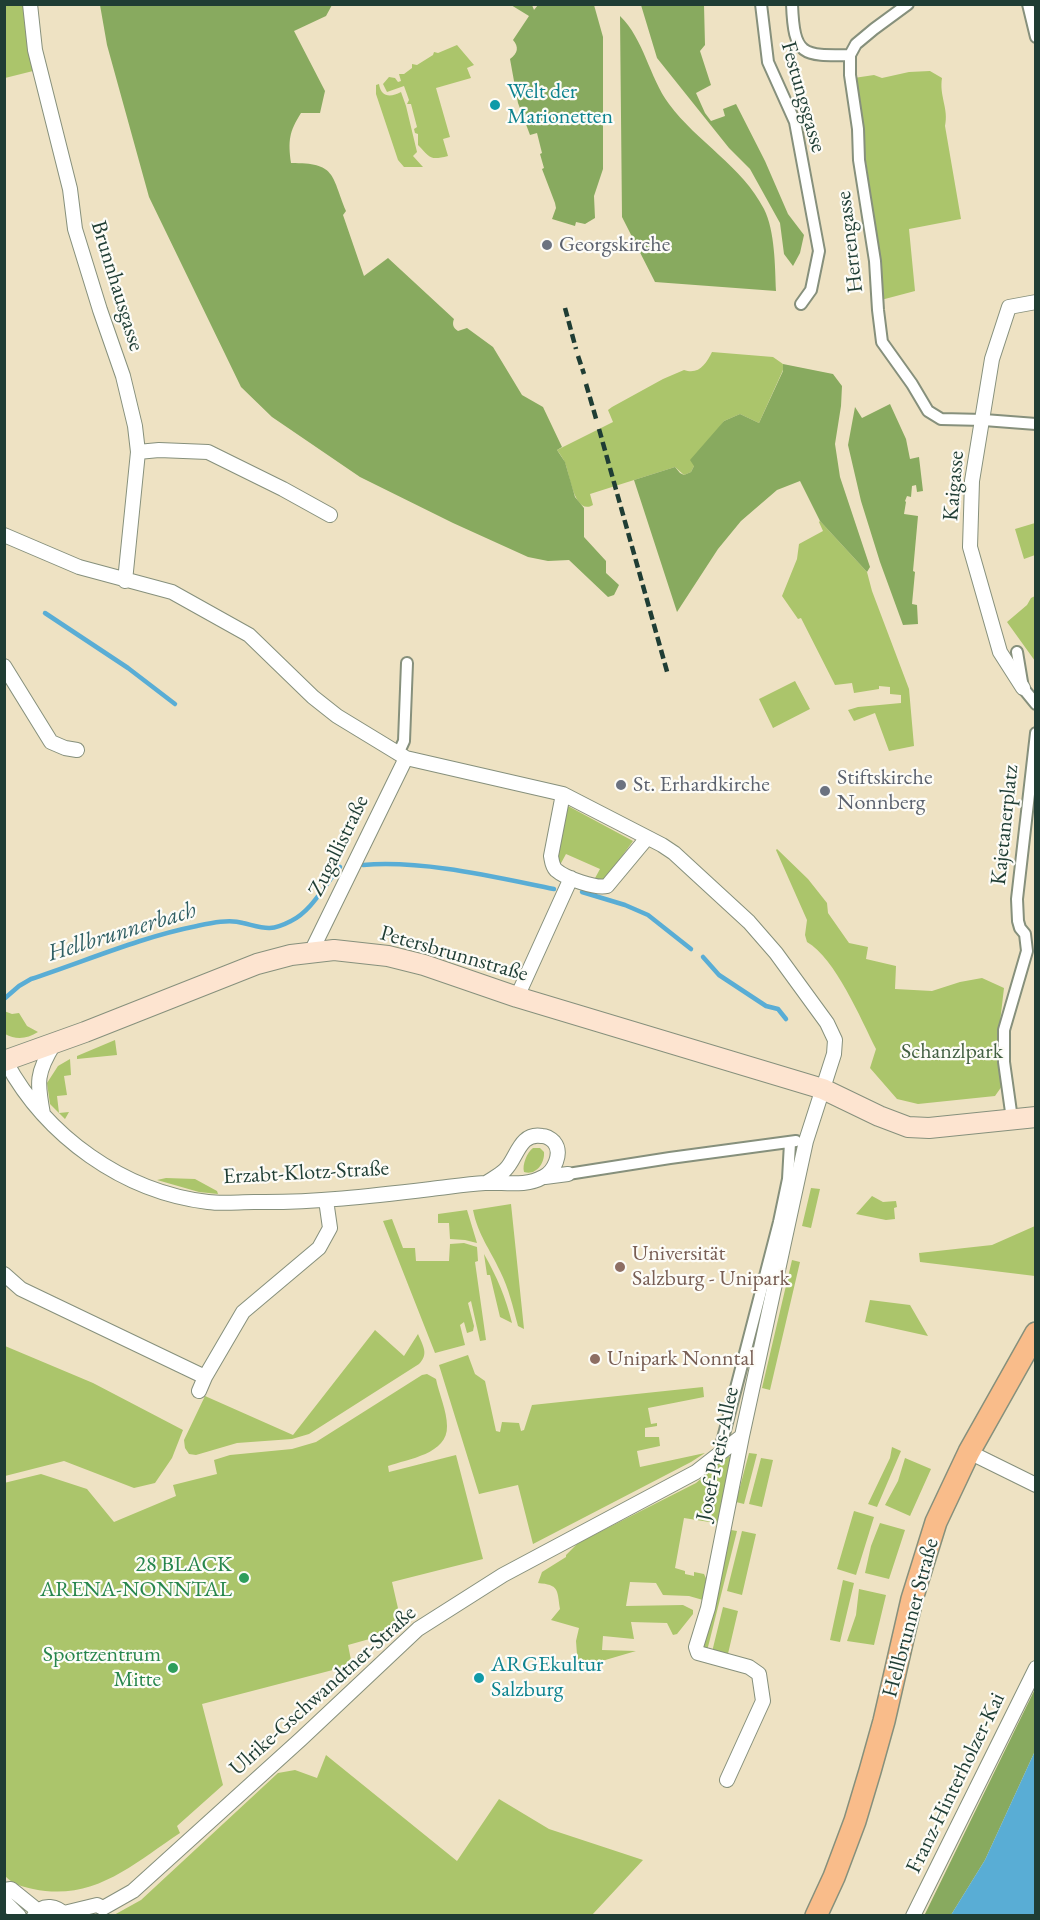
<!DOCTYPE html>
<html>
<head>
<meta charset="utf-8">
<style>
  body { margin:0 }
  #map { position:relative; width:1040px; height:1920px; overflow:hidden; background:#eee2c3; font-family:"EB Garamond",serif }
  canvas { display:block }
  .frame { position:absolute; inset:0; border:6px solid #1f3d34; pointer-events:none }
</style>
</head>
<body>
<div id="map">
<canvas width="1040" height="1920"></canvas>
<div class="frame"></div>
</div>
<script>
const g = document.querySelector('canvas').getContext('2d');
g.lineJoin = 'round';
function fillPath(path, color) { g.fillStyle = color; g.fill(path, 'evenodd'); }
function stroke(path, color, width, dash) { g.strokeStyle = color; g.lineWidth = width; g.lineCap = dash ? 'butt' : 'round'; g.setLineDash(dash || []); g.stroke(path); }
function label(font, color, halo, rows, align = 'center') {
  g.font = font + ' "EB Garamond",serif'; g.lineWidth = 4.5; g.setLineDash([]); g.textBaseline = 'middle'; g.strokeStyle = halo; g.fillStyle = color; for (const [text, x, y, turn = 0] of rows) {
    g.save(); g.translate(x, y); g.rotate((+turn || 0) * Math.PI / 180); g.textAlign = isNaN(turn) ? turn : align; if (halo) g.strokeText(text, 0, 0); g.fillText(text, 0, 0); g.restore();
  }
}
fillPath(new Path2D(`
  M5 5H25L33 71 5 78Z
  M457 45 474 65 467 68 471 78 436 88 450 137 443 139 448 156C429 161 430 157 418 145V134L415 133 414 129 417 127 411 104H407L409 100 404 86 387 92 383 84 389 77 395 78 398 82 401 81 399 74H404L412 68V64L417 65 433 55 434 52 438 53Z
  M930 71 942 78C939 96 949 109 945 126L961 219 909 229 915 291 881 300 879 253 854 78 874 75 882 78 909 72Z
  M379 84C381 97 390 98 401 92L406 106 417 152 413 156 423 167H404L398 160 376 94V85Z
  M712 352 773 357 783 364V370L759 423 740 414 724 421 694 466 691 472 684 475 675 467 590 494 593 505C574 516 570 474 565 463 563 458 560 454 557 450L613 422 608 410 612 407 663 379 684 370C699 375 706 364 712 352Z
  M820 521 867 572 872 591 909 689 914 746 889 751 875 713 854 721 848 710 858 707 901 703V695L890 694V687L879 686V689L854 693 852 683 835 685 801 618 798 619 782 596 797 559 799 544 823 531 819 522Z
  M1035 523V555L1024 559 1015 529Z
  M1035 596V661L1007 622 1027 605 1031 598Z
  M795 681 810 709 773 728 759 699Z
  M568 806 633 841 606 878 601 881 594 880 600 869 566 854 560 865 557 861 556 855Z
  M777 849 808 879 827 903 828 913 849 943 868 947 866 959 896 966 895 989 932 991 960 982 982 978 1004 988 1000 1022 1002 1086 995 1096 918 1104 897 1099 870 1068 876 1049C861 1019 835 958 807 942L805 935 807 920 776 850Z
  M4 1011 12 1014 19 1013 27 1026 38 1032C27 1039 16 1040 5 1034Z
  M115 1040 117 1055 77 1059V1056Z
  M70 1059 71 1075 64 1076 67 1095 57 1096 59 1113 69 1112 65 1119 50 1104 47 1083 58 1066Z
  M533 1148H540L544 1152C545 1163 536 1176 524 1172 522 1165 527 1152 533 1148Z
  M166 1178 195 1179 217 1191 218 1194 199 1192 157 1180Z
  M811 1188 820 1189 811 1228 802 1226Z
  M872 1196 883 1202 896 1201 897 1207 894 1208 895 1219 886 1220 856 1214Z
  M511 1204 524 1329 518 1326C513 1307 509 1289 500 1271 490 1249 478 1235 473 1210Z
  M467 1210 477 1243 465 1240 450 1239 449 1223H438V1214Z
  M392 1219 403 1248H415L416 1261H449L450 1244 464 1243 477 1247 478 1261 475 1262 486 1340 480 1341 471 1301 468 1303 474 1326 473 1331 467 1333 464 1322 460 1325 465 1345 435 1353 383 1221Z
  M1035 1226V1276L920 1262 919 1253 992 1245Z
  M484 1254C497 1277 506 1298 512 1323L500 1317 490 1275H487Z
  M792 1260 800 1262 770 1390 762 1388Z
  M870 1300 910 1305 928 1336 865 1322Z
  M375 1330 404 1356 418 1334C423 1346 429 1354 419 1364L309 1434 292 1439 237 1443 196 1455 189 1454 185 1448 184 1440 205 1396 293 1435Z
  M5 1346 93 1383 183 1430 172 1458 155 1483 134 1488 64 1461 5 1476Z
  M468 1355 475 1374 485 1381 496 1431 500 1432 502 1422 519 1423 521 1431 524 1430 532 1405 703 1387 704 1397 648 1408 651 1424 657 1423V1426L645 1428V1437H659L660 1446 637 1451 640 1467 705 1453 691 1462 533 1544 518 1485 479 1494 439 1365Z
  M427 1374 436 1379C439 1394 447 1411 447 1426 448 1454 408 1459 388 1466L389 1472 456 1455 483 1559 392 1582 400 1617 391 1633 348 1645 352 1665 202 1704 223 1785 177 1826 180 1833C133 1864 94 1902 33 1889 21 1886 14 1885 5 1876L4 1483 41 1474 87 1489 114 1522 176 1496 173 1485 217 1474 214 1460 230 1455 292 1449 316 1442 422 1375Z
  M892 1447 901 1451 877 1507 868 1504 890 1458Z
  M749 1453 757 1454 744 1504 736 1502Z
  M727 1456 734 1457 722 1524 684 1518 675 1568 685 1571V1574L694 1576V1572L704 1574 709 1585 707 1596 703 1600 689 1596 663 1595 656 1583 630 1582 626 1606 683 1605 693 1610V1614L677 1634 673 1635 667 1623 631 1622 634 1639 603 1636 602 1650 636 1651 578 1668 576 1641 579 1628 551 1620 560 1609C557 1589 559 1585 538 1583L542 1572 566 1557V1555L578 1543 696 1483Z
  M761 1458 773 1460 762 1507 749 1504Z
  M905 1458 931 1469 910 1516 885 1505 898 1481Z
  M854 1511 874 1517 856 1575 837 1569Z
  M880 1523 905 1530 889 1579 865 1573 871 1546Z
  M731 1530 737 1531 707 1651 702 1650Z
  M742 1531 756 1534 742 1595 727 1591Z
  M843 1580 854 1583 840 1642 830 1640Z
  M859 1589 886 1595 874 1645 847 1641 856 1615Z
  M723 1607 738 1611 727 1658 712 1652Z
  M326 1755 457 1861 499 1799 549 1829 643 1860 592 1915H114L141 1900 278 1773 295 1770 317 1778Z`), '#abc56b');
fillPath(new Path2D(`
  M100 5H332L326 16 294 31 325 91 320 113H301C289 132 288 141 291 163 336 163 331 174 346 211L343 215 364 276 388 258 454 319C452 324 453 328 458 331L467 328 493 347 522 395 543 407 562 447 557 450 565 462 575 497 584 508V537L606 561V573L619 585 614 595 608 597 569 560 548 561 528 557 453 523 360 477 272 417 241 387 149 197 107 45Z
  M511 5H532L534 10 538 5H594L603 37V169L594 196 595 218 585 224 576 222 575 226 552 219 556 208 555 203 542 169 544 168 540 154 542 153 537 133 530 135 518 103 510 59C518 53 519 47 513 40L529 16Z
  M641 5H704L705 45 700 51 711 85 696 93 705 113 711 121 725 116 723 109 736 104 765 161 788 214 804 235 800 253 793 266 784 254 780 223 750 169 729 148 657 58Z
  M620 16C644 39 649 77 669 104 697 142 742 166 764 209 775 231 775 266 776 291L655 282 622 217Z
  M783 364 833 374 842 386 841 406 835 444 840 477 870 567 867 572 820 521 800 481 777 490 741 521 718 549 677 612 634 480 675 467 680 473 684 475 691 472 694 466 690 460 724 421 740 414 759 423 783 371Z
  M890 404 906 439 910 459 919 457 923 491 917 492 916 485 912 486 911 497 907 496 905 501 906 502 904 514 918 516 913 571 915 572 912 604 917 605 918 624 903 625 880 562 861 501 848 445 855 407 862 418Z
  M1035 1689V1751L985 1860 951 1915 924 1916Z`), '#88aa5f');
fillPath(new Path2D(`
  M1035 1751V1915H951L985 1860Z`), '#59add5');
stroke(new Path2D(`
  M45 613 128 668 175 704
  M363 865C424 860 494 877 554 889
  M582 892 625 905 648 915 691 949
  M703 957 719 975 766 1006 778 1009 786 1019
  M4 999 19 986 31 979C86 961 141 937 197 926 211 923 229 919 243 923 264 928 270 932 291 921 312 911 325 884 340 867`), '#59add5', 4.5);
const pedestrian = new Path2D(`
  M761 4 768 62 795 122 819 251 811 290 801 304
  M792 4C794 56 802 56 850 55
  M908 4 874 29 856 44 850 55V75L858 129 859 160 875 261 878 310 882 342 912 384 928 411 941 419 984 420 1036 424
  M1028 4 1036 37
  M1017 652 1023 688 1036 704
  M398 754 404 741 407 663
  M1012 1119 1004 1062V1030L1027 951 1025 934 1020 928 1018 921 1017 899 1036 733
  M568 1174 670 1158 796 1141
  M722 1442 779 1222 788 1179 790 1143`);
const minor = new Path2D(`
  M30 4 35 50 70 189 75 229 100 310 123 376 135 426 138 452 125 581
  M138 452 159 450 208 452 283 489 330 515
  M4 535 79 567 172 592 249 635 313 697 337 716 406 758 563 794 662 845 674 853 749 922 776 953 827 1023 835 1040 834 1054 806 1141 742 1436 708 1608 696 1647 698 1653 749 1667 759 1674 763 1701 727 1780
  M4 666 51 742 65 748 77 750
  M1023 688 1000 652 970 547 972 481 992 359 1009 307 1036 302
  M563 794 551 856C552 861 552 866 556 870 565 878 596 889 607 886L647 838
  M311 952 406 758
  M517 997 571 878
  M4 1064 6 1062C46 1136 123 1192 208 1202 223 1204 239 1202 254 1202 313 1203 372 1196 431 1189 449 1187 467 1184 485 1183 504 1182 526 1187 543 1177 554 1172 563 1153 554 1142 551 1139 546 1136 542 1136 519 1132 517 1159 505 1170 500 1175 492 1179 486 1183
  M43 1114C37 1082 36 1073 54 1044
  M545 1177 568 1174
  M4 1274 21 1289 205 1377
  M199 1391 205 1377 243 1312 319 1248 330 1228 326 1200
  M969 1452 1036 1485
  M4 1890 11 1889 37 1910
  M4 1901 19 1916
  M64 1913 97 1905 103 1908 133 1891 301 1739 418 1629 503 1575 696 1472 742 1436
  M34 1916C43 1902 57 1906 67 1916
  M913 1916 1036 1668`);
const secondary = new Path2D(`
  M4 1061 85 1032 257 964 291 955 334 950 388 956 424 965 517 997 823 1089 879 1116 908 1127 929 1128 1036 1117`);
const primary = new Path2D(`
  M816 1916 834 1877 855 1821 870 1771 884 1721 912 1599 936 1522 969 1452 1036 1333`);
stroke(pedestrian, '#86907c', 14);
stroke(minor, '#86907c', 16);
stroke(secondary, '#86907c', 22);
stroke(primary, '#86907c', 24);
stroke(pedestrian, '#fff', 10);
stroke(minor, '#fff', 14);
stroke(secondary, '#fde4d0', 20);
stroke(primary, '#f9bc8a', 21);
stroke(new Path2D(`
  M565 308 576 349
  M578 356 584 374
  M586 384 597 422
  M599 429 668 675`), '#1f3d34', 4.5, [9, 4.5]);
for (const [x, y, r, color] of [
  [495,105,6,"#0f9aa8"],
  [547,245,6,"#6b7280"],
  [621,785,6,"#6b7280"],
  [825,791,6,"#6b7280"],
  [620,1267,6,"#8d6e63"],
  [595,1359,6,"#8d6e63"],
  [244,1578,6,"#2e9e5b"],
  [173,1668,6,"#2e9e5b"],
  [479,1678,6,"#0f9aa8"]
]) { const dot = new Path2D(); dot.arc(x, y, r, 0, 2 * Math.PI); g.fillStyle = color; g.fill(dot); stroke(dot, '#fdfcf7', 2); }
label('22px', '#0d838f', '#fdfcf7', [
  ["Welt der",507,92],
  ["Marionetten",507,117],
  ["ARGEkultur",491,1665],
  ["Salzburg",491,1690]
], 'left');
label('22px', '#1f3d34', '#fdfcf7', [
  ["Festungsgasse",803,97,74],
  ["Herrengasse",850,242,-97],
  ["Brunnhausgasse",117,286,73],
  ["Kaigasse",954,486,-85],
  ["Kajetanerplatz",1005,825,-84],
  ["Zugallistraße",339,846,-64],
  ["Petersbrunnstraße",454,954,16],
  ["Erzabt-Klotz-Straße",306,1173,-3],
  ["Josef-Preis-Allee",718,1454,-78],
  ["Hellbrunner Straße",911,1618,-75],
  ["Ulrike-Gschwandtner-Straße",323,1691,-42],
  ["Franz-Hinterholzer-Kai",956,1783,-64]
]);
label('22px', '#5b616d', '#fdfcf7', [
  ["Georgskirche",559,245],
  ["Stiftskirche",837,778],
  ["Nonnberg",837,803],
  ["St. Erhardkirche",633,785]
], 'left');
label('22px', '#425f42', '#fdfcf7', [
  ["Schanzlpark",952,1052]
]);
label('22px', '#785e54', '#fdfcf7', [
  ["Universität",632,1254],
  ["Salzburg - Unipark",632,1279],
  ["Unipark Nonntal",607,1359]
], 'left');
label('22px', '#27864d', '#fdfcf7', [
  ["28 BLACK",232,1565],
  ["ARENA-NONNTAL",232,1590],
  ["Sportzentrum",161,1655],
  ["Mitte",161,1680]
], 'right');
label('italic 24px', '#305f64', '#fdfcf7', [
  ["Hellbrunnerbach",122,932,-17]
]);
</script>
</body>
</html>
